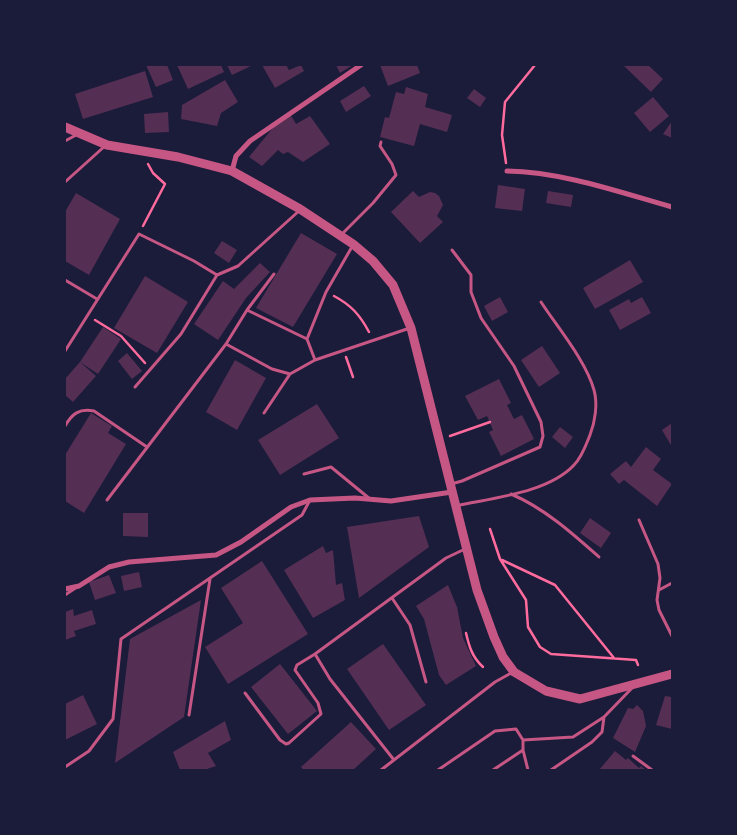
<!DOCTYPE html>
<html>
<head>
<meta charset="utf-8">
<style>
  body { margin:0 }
  #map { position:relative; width:737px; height:835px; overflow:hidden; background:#1b1b3a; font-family:"Fira Sans Condensed",sans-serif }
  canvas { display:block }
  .frame { position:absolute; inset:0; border:66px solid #1b1b3a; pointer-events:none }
</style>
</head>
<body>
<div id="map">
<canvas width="737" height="835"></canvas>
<div class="frame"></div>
</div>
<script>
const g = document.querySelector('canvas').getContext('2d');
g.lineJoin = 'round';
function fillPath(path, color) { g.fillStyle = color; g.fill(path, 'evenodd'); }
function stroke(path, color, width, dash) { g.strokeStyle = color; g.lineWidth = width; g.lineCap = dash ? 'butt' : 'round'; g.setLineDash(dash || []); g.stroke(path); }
fillPath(new Path2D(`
  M146 65H167L173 80 156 87Z
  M177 65H221L224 72 188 89Z
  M227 65H253L232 75Z
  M262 65H286L289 70 301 65 304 71 275 88Z
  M336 65H353L340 73Z
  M380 65H417L420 73 388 86Z
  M623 65H648L663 79 651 92Z
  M145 71 153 97 83 119 75 94Z
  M225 80 238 102 221 113 217 126 181 119 182 105Z
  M364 86 371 96 346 112 340 101Z
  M406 87 428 94 425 107 452 115 447 132 420 124 414 146 380 137 385 117 389 118 396 92 404 94Z
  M474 89 486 98 480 107 467 98Z
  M653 97 669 116 650 132 634 113Z
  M168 112 169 132 145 133 144 114Z
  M290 114 296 124 310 116 330 144 303 162 288 152 283 154 278 150 262 166 249 157 276 124Z
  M672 121V138L663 134Z
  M498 185 525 189 522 211 495 208Z
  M413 191 419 197 430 192 435 193 439 196 443 205 437 216 443 222 420 243 391 212Z
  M548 191 573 195 571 207 546 203Z
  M76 193 120 219 89 275 65 261V212Z
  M301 233 337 254 293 327 256 308Z
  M222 241 237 250 229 263 214 253Z
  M630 260 643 282 595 309 583 288Z
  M260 263 270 272 246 298 218 340 194 324 223 281 234 289Z
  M145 276 188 302 157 353 114 328Z
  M500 297 508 312 492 321 484 306Z
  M642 297 651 313 620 330 609 310 629 299 631 303Z
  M103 327 121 339 98 374 80 362 96 376 73 402 65 395V379L80 362Z
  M542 346 560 373 539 387 521 360Z
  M127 353 142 371 132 379 118 361Z
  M235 360 266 378 237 430 206 412Z
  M499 379 511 403 507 405 514 419 522 415 534 439 501 456 489 432 493 430 487 416 478 420 465 396Z
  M317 404 339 438 280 475 258 440Z
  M91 413 112 426 108 433 126 444 84 513 65 501V455Z
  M672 423V447L662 430Z
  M560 427 573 437 565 448 552 437Z
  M646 447 661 459 653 470 672 484 657 506 624 480 619 484 610 474 626 461 631 467Z
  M123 513H148V537L123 536Z
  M419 516 429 547 359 598 347 527Z
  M590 518 611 533 601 548 580 533Z
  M323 546 326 553 333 550 336 585 342 583 345 600 313 618 284 570Z
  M262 561 308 634 228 684 205 647 243 623 221 588Z
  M139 572 142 587 124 591 121 576Z
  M109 575 116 593 95 600 89 582Z
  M448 585 457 607 463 638 476 666 446 685 439 675 424 619 416 606Z
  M201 600 184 717 115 763 130 639Z
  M73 609 74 616 92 610 96 624 74 631 76 636 65 640V612Z
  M383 644 426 705 389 730 347 669Z
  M280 664 317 711 288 734 251 687Z
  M83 695 97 724 65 740V704Z
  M665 696 672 697V729L656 725Z
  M637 705 643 711 646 726 635 752 613 738 628 708 633 709Z
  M225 721 231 740 208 753 216 766 204 770H180L173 752Z
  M351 722 376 749 353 770H304L301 767Z
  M615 751 626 760 628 758 639 768 641 766 646 770H599Z`), '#542f53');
stroke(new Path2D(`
  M506 163 502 135 505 102 535 65
  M143 226 165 184 153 173 148 164
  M334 296C351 305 360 315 369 332
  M95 320 121 336 145 363
  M346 357 353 377
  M450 436 490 422
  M490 529 500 559 526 600 528 627 540 647 551 654 636 660 638 665
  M502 560 555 585 614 658
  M466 633C469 646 472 657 483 667`), '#ff6b9d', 2.5);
stroke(new Path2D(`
  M65 141 78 134
  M65 182 106 145
  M341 235 373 203 396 175 392 164 380 146 381 142
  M65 280 97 299
  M247 310 307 339
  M226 344 247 310 274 274
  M65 351 139 234 194 261 217 275 238 266 300 210
  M315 360 307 339 326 292 353 245
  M135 387 181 334 217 275
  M264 413 290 374
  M65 426C72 414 79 408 94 411L147 447
  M304 474 331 467 370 499
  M451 484 462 481 540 447 543 436 541 422 514 366 481 318 471 292V275L452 250
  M511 494C544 508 572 533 599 557
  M107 500 226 344 272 369 290 374 315 360 410 328
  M456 506C492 498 548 493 574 465 582 457 586 445 590 435 595 422 598 404 594 390 586 361 558 328 541 302
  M639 520 658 564 660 578 657 600 659 610 672 636
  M659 590 672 583
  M65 595 77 587
  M392 598 410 625 426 682
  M245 693 280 740 286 744 289 743 321 714 318 703 295 670 297 665 315 654
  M189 715 210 579
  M523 750 528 770
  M633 756 652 770
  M394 760 330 679 315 654 446 558 465 549
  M65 767 89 751 113 719 121 639 302 515 310 500
  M381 770 495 682 513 672
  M438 770 495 731 516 729 523 740
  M493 770 523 750V740L573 737 604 717 632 688
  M551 770 592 742 602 732 604 717`), '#c65784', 3);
stroke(new Path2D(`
  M232 171 236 156 250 141 361 65
  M507 171C563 172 619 192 672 207
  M65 589 79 586 109 567 129 562 216 555 241 542 291 507 310 500 355 498 391 501 452 492`), '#c65784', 5);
stroke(new Path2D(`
  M65 127 107 145 178 157 232 171 300 209 353 244 373 261 393 285 411 328 477 590 494 637 503 657 514 672 546 691 580 699 672 674`), '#c65784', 9);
</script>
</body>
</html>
